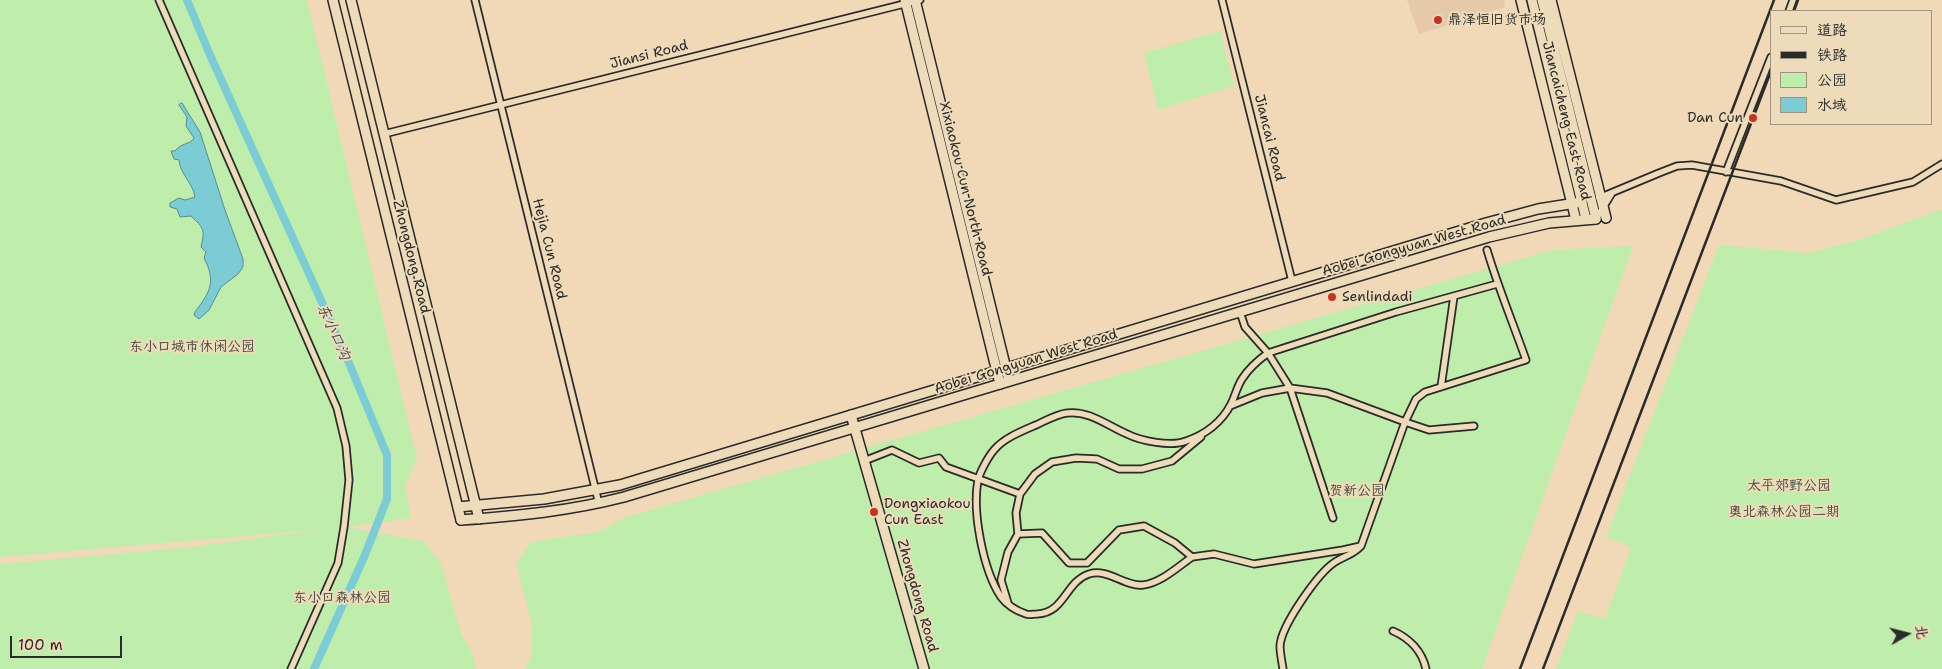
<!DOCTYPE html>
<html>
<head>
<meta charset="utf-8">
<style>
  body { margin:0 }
  #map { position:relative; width:1942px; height:669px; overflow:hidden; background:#f1d8b6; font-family:"Shantell Sans","LXGW WenKai TC",sans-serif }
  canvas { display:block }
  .legend { position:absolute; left:1770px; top:10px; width:162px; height:115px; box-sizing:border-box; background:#eedbb9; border:1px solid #a09580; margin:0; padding:6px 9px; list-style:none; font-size:15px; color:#2b2b2b }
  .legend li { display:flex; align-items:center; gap:10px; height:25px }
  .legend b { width:25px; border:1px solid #a09580 }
  .north { position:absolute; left:1882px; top:609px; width:50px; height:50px; -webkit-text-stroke:4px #eedbb9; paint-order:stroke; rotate:82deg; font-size:14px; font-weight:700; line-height:20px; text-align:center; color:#2b2b2b }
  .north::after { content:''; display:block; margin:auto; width:18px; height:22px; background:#2b2b2b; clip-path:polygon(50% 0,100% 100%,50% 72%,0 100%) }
  .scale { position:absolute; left:10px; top:636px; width:112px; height:22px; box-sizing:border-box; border:2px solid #2b2b2b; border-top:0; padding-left:6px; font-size:15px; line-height:18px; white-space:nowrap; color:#2b2b2b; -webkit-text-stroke:4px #eedbb9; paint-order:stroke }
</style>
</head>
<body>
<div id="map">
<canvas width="1942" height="669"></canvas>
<ul class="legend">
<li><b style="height:6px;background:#eedbb9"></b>道路</li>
<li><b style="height:6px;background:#2b2b2b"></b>铁路</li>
<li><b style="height:14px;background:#bfeeac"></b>公园</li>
<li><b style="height:14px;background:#7bccd4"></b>水域</li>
</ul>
<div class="north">北</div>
<div class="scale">100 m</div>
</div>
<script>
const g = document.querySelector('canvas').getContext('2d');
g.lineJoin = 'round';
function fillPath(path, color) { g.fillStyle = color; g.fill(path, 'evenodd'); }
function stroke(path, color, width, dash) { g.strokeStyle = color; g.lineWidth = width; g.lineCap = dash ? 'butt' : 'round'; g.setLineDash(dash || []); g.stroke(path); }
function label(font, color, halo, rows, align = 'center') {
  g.font = font + ' "Shantell Sans","LXGW WenKai TC",sans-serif'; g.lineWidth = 4; g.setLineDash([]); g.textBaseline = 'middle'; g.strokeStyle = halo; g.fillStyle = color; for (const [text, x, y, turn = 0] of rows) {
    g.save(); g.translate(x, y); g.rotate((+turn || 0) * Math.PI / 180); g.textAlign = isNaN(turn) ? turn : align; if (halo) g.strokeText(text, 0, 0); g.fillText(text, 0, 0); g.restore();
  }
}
fillPath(new Path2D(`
  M1407 0H1504L1505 7 1419 34Z`), '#e5c9a8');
fillPath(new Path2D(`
  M0 0H307L417 459 405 486 411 518 346 527 424 541 441 564 461 633 474 657 476 669H0V564L190 547 328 529 0 557Z
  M1220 31 1234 86 1158 110 1144 53Z
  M1942 209V669H1556L1578 611 1605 619 1631 547 1606 537 1719 245 1808 253 1859 240Z
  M1633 246 1482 669H525L532 654V624L516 564 531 542 598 532 626 517 1552 250Z`), '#bfeeac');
const water = new Path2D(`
  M182 103 200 132 225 210 243 259V267L238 274 221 287 209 310 199 319 194 315 195 312C211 291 216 281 204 258L206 252 201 247C205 230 204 228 191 216L180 217 177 209 170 207V203L179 198 185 200 195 197C193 183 180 174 179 160L174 159 171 151H175C182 142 190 145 194 138L186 126 187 117 179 105Z`);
fillPath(water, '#7bccd4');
stroke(water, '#5b8c90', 1);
stroke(new Path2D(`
  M187 0 210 55 344 351 387 455V499L365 555 314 669`), '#7bccd4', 8);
const street = new Path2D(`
  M159 0 337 408 346 446 349 480 344 527 338 563 291 669
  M475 0 599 504
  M1222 0 1292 281
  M1789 11 1793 0
  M384 134 920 0
  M1726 172 1771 57
  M1599 198 1659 173 1677 166 1692 165 1781 181 1836 200 1913 182 1942 164
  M1596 219 1612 193
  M1240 312 1245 327 1268 353 1290 388 1333 518
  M1441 387 1454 296
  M1230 406 1262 393 1290 388 1327 393 1405 422 1429 430 1474 426
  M864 461 892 450 919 463 939 458 946 467 1020 494
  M1018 534 1016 513 1020 494 1035 474 1052 462 1076 458 1097 459 1119 469H1142L1172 461 1201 437
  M1192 557C1179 566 1161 583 1143 585 1125 587 1108 568 1089 574 1065 582 1065 613 1037 614 1033 614 1029 615 1026 614 1017 611 1007 605 1001 597 983 570 972 512 978 480 980 472 988 457 994 450 1004 438 1022 431 1036 425 1045 421 1057 414 1067 413 1089 410 1108 426 1127 434 1141 441 1171 447 1186 441 1205 435 1222 422 1231 404 1235 396 1237 387 1242 379 1249 368 1257 361 1268 353L1396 312 1497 284
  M1008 603 1001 580 1008 552 1018 534 1042 533 1069 563H1087L1119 530 1144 526 1175 543 1192 557 1214 554 1254 564 1343 550 1361 546
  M1393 631C1409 638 1422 651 1426 669
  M1283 669C1282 662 1280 653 1280 646 1281 626 1318 573 1335 562 1344 556 1353 555 1361 546L1405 422 1416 399 1425 392 1526 360C1513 323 1498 287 1487 250`);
const secondary = new Path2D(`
  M333 0 461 520
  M351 0 479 519
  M905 0 1000 384
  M915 0 1009 381
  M1521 0 1576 220
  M1532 0 1586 219
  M1542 0 1596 219
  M1551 0 1606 218
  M851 415 924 669`);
const primary = new Path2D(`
  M458 507 544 499 620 485 1486 223 1538 209 1582 202
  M461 520C517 516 570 511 624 497L1489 237 1549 223 1596 219`);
stroke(street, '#2b2b2b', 9);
stroke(secondary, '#2b2b2b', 12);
stroke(primary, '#2b2b2b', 12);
stroke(street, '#eedbb9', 5.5);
stroke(secondary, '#eedbb9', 9);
stroke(primary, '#eedbb9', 9);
stroke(new Path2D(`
  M1794 11 1798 0
  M1520 669 1774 0
  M1543 669 1771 71`), '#2b2b2b', 2.5);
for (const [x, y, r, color] of [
  [1438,20,5,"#c8321e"],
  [1753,118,5,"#c8321e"],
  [1332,297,5,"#c8321e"],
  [874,512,5,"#c8321e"]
]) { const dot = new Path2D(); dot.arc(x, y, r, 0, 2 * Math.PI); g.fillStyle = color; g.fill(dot); stroke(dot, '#eedbb9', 2); }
label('14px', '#2b2b2b', '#eedbb9', [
  ["鼎泽恒旧货市场",1448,20],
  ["Dan Cun",1743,118,"right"],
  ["Senlindadi",1342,297],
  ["Dongxiaokou",884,504],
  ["Cun East",884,520]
], 'left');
label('14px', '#2b2b2b', '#eedbb9', [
  ["Jiansi Road",649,55,-14],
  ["Jiancaicheng East Road",1566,121,76],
  ["Jiancai Road",1269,138,76],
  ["Xixiaokou Cun North Road",965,189,76],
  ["Aobei Gongyuan West Road",1414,246,-16],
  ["Hejia Cun Road",549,249,76],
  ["Zhongdong Road",411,257,76],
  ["Aobei Gongyuan West Road",1026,362,-17],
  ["Zhongdong Road",917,596,74]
]);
label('14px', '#41483e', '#eedbb9', [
  ["东小口城市休闲公园",192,347],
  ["太平郊野公园",1789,486],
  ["贺新公园",1357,491],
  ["奥北森林公园二期",1784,512],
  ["东小口森林公园",342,598]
]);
label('italic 15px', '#3b4b4d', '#eedbb9', [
  ["东小口沟",333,332,66]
]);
</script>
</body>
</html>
